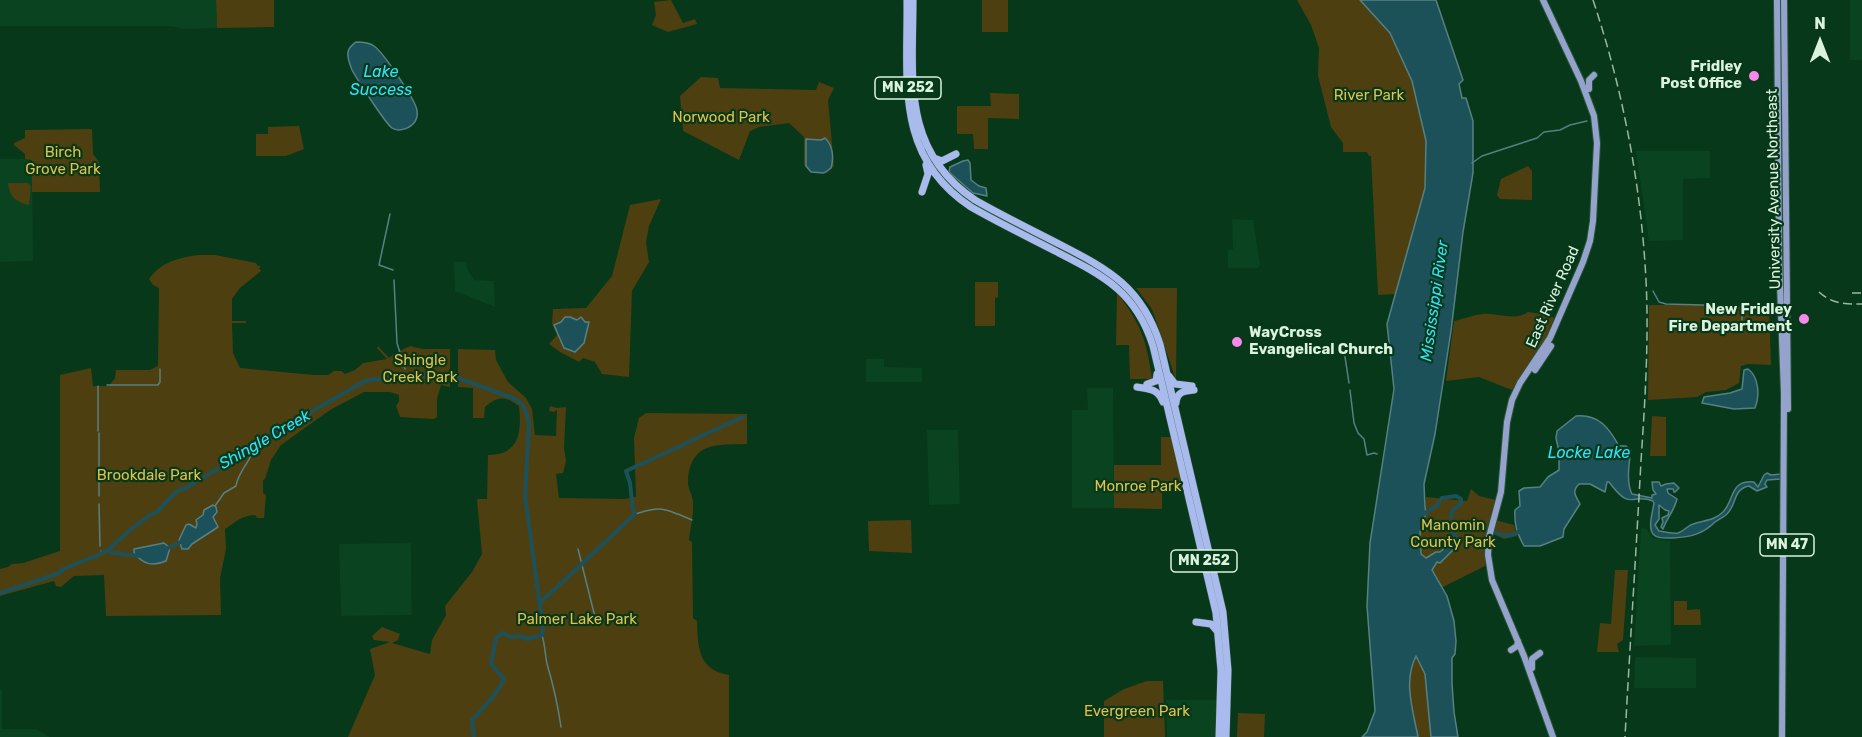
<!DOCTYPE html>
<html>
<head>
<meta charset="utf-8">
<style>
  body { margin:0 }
  #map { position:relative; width:1862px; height:737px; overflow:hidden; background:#073819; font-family:Rubik,sans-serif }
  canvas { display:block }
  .north { position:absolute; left:1790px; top:12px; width:60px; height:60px; -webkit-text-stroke:4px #073819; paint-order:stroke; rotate:0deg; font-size:16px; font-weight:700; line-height:24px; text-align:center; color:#daf2de }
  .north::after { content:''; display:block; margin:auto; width:21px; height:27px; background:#daf2de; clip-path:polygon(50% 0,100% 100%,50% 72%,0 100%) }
</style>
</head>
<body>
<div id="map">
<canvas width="1862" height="737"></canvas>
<div class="north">N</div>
</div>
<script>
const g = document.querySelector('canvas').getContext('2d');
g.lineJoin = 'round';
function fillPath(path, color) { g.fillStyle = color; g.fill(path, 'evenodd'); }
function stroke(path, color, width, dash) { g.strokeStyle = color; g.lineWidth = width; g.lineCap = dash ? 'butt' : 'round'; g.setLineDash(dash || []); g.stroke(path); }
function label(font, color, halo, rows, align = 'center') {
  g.font = font + ' Rubik,sans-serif'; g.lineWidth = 4.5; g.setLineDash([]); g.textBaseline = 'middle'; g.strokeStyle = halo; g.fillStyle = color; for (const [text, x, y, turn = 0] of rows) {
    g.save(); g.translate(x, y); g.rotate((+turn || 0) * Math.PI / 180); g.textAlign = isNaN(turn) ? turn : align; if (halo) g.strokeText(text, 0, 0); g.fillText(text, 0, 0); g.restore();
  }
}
fillPath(new Path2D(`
  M0 0H216L217 28 183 29 171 26H0Z
  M1850 0H1862V60H1850Z
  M1636 151H1710V178L1683 179V240L1649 241Z
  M0 159H32L33 261 0 262Z
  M1232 219 1253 220 1260 265 1258 268H1228V250L1233 249Z
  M454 262H466L467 269 474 280 494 281 495 307 455 291Z
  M866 359H884V367L922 368V382H866Z
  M1087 388H1113L1114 508H1072V410H1088Z
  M927 430H958L960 504 930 505 929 503Z
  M1641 528 1647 529 1652 538 1670 541 1671 645 1634 646Z
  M411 543 412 615 341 616 339 544Z
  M1635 657 1696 658V688H1634Z
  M0 690H2V729H36L50 737H0Z
  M1166 700H1218L1216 737H1167Z`), '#094320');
fillPath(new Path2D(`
  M216 0H274V27L217 28Z
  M671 0 683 23 695 19 697 24 668 32 652 25 656 15 654 2Z
  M982 0H1008V32H982Z
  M1297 0H1360L1390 32 1412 81 1426 141 1425 188 1395 294 1378 295 1371 156H1369L1367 152H1343V143L1331 127 1318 76 1319 48 1311 25Z
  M701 77 718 78 720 88 816 90 819 82 834 88 828 100 834 166 827 173 811 172 804 165V137L789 123 759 127 750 131 739 160 683 131 680 96Z
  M990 93 1019 94V119L988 118V149H974L973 134H957V106H991Z
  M299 126 304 149 286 156H256V134H268V127Z
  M92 129 93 154 99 162 100 192H32V160L25 159V154L14 145V143L25 138V130Z
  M1528 166 1532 171V200L1500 199 1497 195 1501 179Z
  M8 183H28L31 186 29 205C16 202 9 197 8 183Z
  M661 199 649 226 646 242 649 262 632 291 629 377 602 374 595 362 583 358 579 362 560 352 549 344 557 335 552 324 553 309 586 308 612 276 630 205Z
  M198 255H215L256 263 258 266H261L259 268 261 271 240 288 232 299V321H246V323H232L233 353 240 368 314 375H328L334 371H341L345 374 355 370 363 363 387 359 377 348 378 346 389 358C398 350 401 351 410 346L423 349H450V387L441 385 437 399V417L434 419 400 417 396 406 399 401V395L390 392H364L330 410 281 445 271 460 265 479 263 480V493L266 495 264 518H257L255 515C240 516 236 522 225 529L226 549 220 578 221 615 106 616 104 575 74 576 61 587 56 586 54 581 0 596V569L8 567 12 564 23 563 60 551V375L91 368 93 386H109L115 378 116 370H150L158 366 159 288 153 285 149 279C161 262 178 258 198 255Z
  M975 282H998V297L995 298V326H975Z
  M1136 288H1177L1176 380 1152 309Z
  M1117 293C1141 323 1147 342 1152 379H1130L1129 345H1116Z
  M1649 305H1744L1748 308H1769L1771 365 1748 364 1741 366 1739 383 1726 390 1706 392 1697 397 1648 400Z
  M1528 312 1549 315 1554 318 1546 339 1512 390 1479 377 1446 381 1454 321C1463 319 1473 315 1482 314 1498 312 1514 322 1528 312Z
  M458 349 495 350 496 360 508 382 526 398 532 409 535 435 556 436 557 410 554 412 549 411 550 406 557 408 566 407 564 448 566 461 563 473 556 474 559 498 625 499 636 497 634 438 639 418 646 413 747 414V444C718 445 691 441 688 480 687 488 693 495 693 503 694 515 690 528 689 540L692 542 693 618 697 621C698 645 697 670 729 675V737H348L375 675 370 649 390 642 374 640 372 636 382 627 400 634 398 640 392 643 430 654 432 640 446 615 445 606 472 572 482 554 477 499H487L488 455C519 455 522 433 519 406 505 396 498 396 485 407L484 418H473V388L458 387Z
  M1652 416 1666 417V456H1650Z
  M1161 437H1172L1185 491 1162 490V509L1114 508V465H1161Z
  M1471 489 1479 496 1496 500 1491 519 1514 525 1517 536 1504 539 1487 531 1485 566 1441 588 1426 558 1421 554 1420 532 1426 513 1425 507 1426 497 1467 501Z
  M911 520 912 553 869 551 868 521Z
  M1615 570H1628L1623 640 1617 644 1619 652H1597L1600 623 1611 624Z
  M1674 601H1687V610L1700 609 1701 625H1674Z
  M1416 656 1425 674 1431 737H1418C1413 709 1402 683 1416 656Z
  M1147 681H1163L1165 737H1104V701L1124 689Z
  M1238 713 1265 714 1264 737H1237Z`), '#4e3f10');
const water = new Path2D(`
  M1360 0H1436L1463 80 1459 84 1462 98H1466L1473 121V173L1463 232 1451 331 1435 434 1424 484 1425 507 1426 513 1420 532 1421 554 1426 558 1436 552H1440L1448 545 1454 542 1456 544V547L1440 563 1437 562 1432 570 1447 596 1454 621 1456 641 1455 654 1452 658V683L1454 712 1458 737H1431L1425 674 1416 656C1403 682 1413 710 1418 737H1362L1367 732 1375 711 1367 606 1370 543 1394 389 1387 324 1425 188 1426 141 1412 81 1390 33Z
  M356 42C362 42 369 42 374 46 383 52 417 102 417 111 418 115 416 122 413 124 408 129 398 132 392 128 385 123 357 79 352 70 350 65 347 57 348 52 349 47 352 45 356 42Z
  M825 138C833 145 834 158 831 168L824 173 811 172 806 166V139L821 140Z
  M968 160 970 163 971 180 979 186 986 188 987 196 973 193 949 172 950 167 963 161Z
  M565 317H570L577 320 581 317 585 322H589L584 343 575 352 564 348 554 325 561 322Z
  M1748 369C1759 377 1760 396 1755 408L1734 409 1702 403 1704 397 1730 393 1742 389 1744 370Z
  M1576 416C1599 414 1609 428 1619 446H1626L1631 450C1629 463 1626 483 1632 494L1652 498V495L1656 494 1653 490 1652 482H1659L1661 486 1666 484 1674 483 1679 488 1675 492H1674L1673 489H1667L1668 493 1677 499C1674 511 1667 518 1663 529L1661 527 1663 522 1662 518 1668 515 1669 511 1665 510 1659 505V519L1655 525 1659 531C1665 532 1671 534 1678 533 1684 531 1687 526 1693 524 1704 520 1714 521 1723 512 1735 500 1729 480 1754 482L1758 487 1764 475 1767 473 1771 475 1781 474V479L1767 480 1765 484 1767 487 1757 491 1749 486C1733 489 1737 504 1727 514 1724 517 1719 519 1715 522 1703 534 1691 537 1673 538 1668 538 1658 539 1654 535 1647 529 1653 511 1654 503L1653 501C1631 492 1632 513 1609 482H1607L1605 492 1590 484H1579C1571 492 1576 496 1580 504L1564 529 1563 537 1540 546H1524C1517 533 1514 525 1515 510L1520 506 1519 491 1524 488 1540 487 1548 477 1559 470V452L1556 438 1557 431Z
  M213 505 216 507 217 512 213 517 218 527 192 544 188 549H182L179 540 186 525 189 524 196 528 197 524 196 520 203 515 204 510Z
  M164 543 170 548 166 561C152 567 143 564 134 553V549Z`);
fillPath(water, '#1d515a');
stroke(water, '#568182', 1.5);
stroke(new Path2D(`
  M1472 163 1482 156 1537 138 1544 132 1560 130 1570 125 1587 121
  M390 214 379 265 393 270
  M394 280 397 343 405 369
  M1653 291 1659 302 1666 304 1738 306 1742 310V320
  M1341 350 1345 357 1349 383
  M107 385H158L160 382V369
  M98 386V431
  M1350 390 1354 423 1358 433 1364 439 1367 455 1374 453 1377 454
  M99 433V496
  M99 504 100 546
  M215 506 224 493 236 486C238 471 251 462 254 447
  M635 514C653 509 659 506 677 514
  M678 514 692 520
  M578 549 595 617H598
  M101 551 102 553
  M542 635C545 645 545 654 547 664 553 684 558 706 561 727`), '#568182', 1.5);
stroke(new Path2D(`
  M458 378 513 398 521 403 525 409 529 423 525 495 543 629 542 635 528 639 519 636 511 637 502 633 496 638 491 664 504 679C495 697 485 706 472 720L474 737
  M686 443 743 417
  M633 510 630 483 626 471 685 444
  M1424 514 1437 505 1442 498 1456 496 1461 499V503L1452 511 1451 518
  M1453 546 1459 541 1451 529 1453 524C1462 524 1473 523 1483 527 1498 532 1504 541 1520 531
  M168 548 183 541
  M108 550 112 553 141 556
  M0 593 59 573 63 569 98 555 108 550 130 530 150 515 157 512 177 491 186 488 254 447 264 439 363 382 369 380 428 375 449 378
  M540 603 635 514 634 512`), '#1d515a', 4);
const major = new Path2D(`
  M1543 0 1581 81 1594 116 1597 143 1593 221 1590 241 1583 262 1550 338 1520 383 1512 400 1507 422 1501 492 1489 537 1488 555 1492 580 1524 656 1553 737
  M1777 0 1779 257 1784 394 1782 737
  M1784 0 1788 409
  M1589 89V80L1594 75
  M1535 370 1551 346
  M1511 650 1517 646 1518 641
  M1532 668V659L1540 653`);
const highway = new Path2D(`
  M907 0C908 80 894 156 971 207 999 223 1028 237 1057 252 1104 276 1136 292 1153 346L1216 613 1221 671 1219 737
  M913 0C913 78 901 150 975 200 1003 216 1032 230 1061 245 1110 270 1142 288 1160 344L1223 612 1228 670 1226 737
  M934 158 942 161 956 154
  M922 192 928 174 926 165
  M1169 376 1175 384 1192 386
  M1147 384 1156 381 1157 374
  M1137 387C1150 389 1158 389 1163 402
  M1176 403C1177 392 1183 391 1194 390
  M1196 622 1211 624 1217 631`);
stroke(major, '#295639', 8);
stroke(highway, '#295639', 8);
stroke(major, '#95a3cc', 6);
stroke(highway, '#a9baec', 7);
stroke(new Path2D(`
  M1593 0C1623 90 1641 185 1646 280 1649 340 1645 401 1641 461 1636 553 1630 645 1625 737
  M1819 292C1832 304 1845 304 1862 304
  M1852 293H1862`), '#99b9a2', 1.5, [9, 4.5]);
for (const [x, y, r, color] of [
  [1754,76,6,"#f788ec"],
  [1804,319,6,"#f788ec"],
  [1237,342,6,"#f788ec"]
]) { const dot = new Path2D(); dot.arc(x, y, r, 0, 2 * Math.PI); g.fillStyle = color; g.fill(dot); stroke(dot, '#073819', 2); }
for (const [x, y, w] of [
  [908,88,66],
  [1787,545,54],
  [1204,561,66]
]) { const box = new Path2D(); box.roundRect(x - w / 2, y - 11, w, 22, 4.5); g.fillStyle = '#073819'; g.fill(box); stroke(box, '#daf2de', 1.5); }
label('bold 14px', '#daf2de', null, [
  ["MN 252",908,88],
  ["MN 47",1787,545],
  ["MN 252",1204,561]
]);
label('bold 15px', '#daf2de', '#073819', [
  ["Fridley",1742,67],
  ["Post Office",1742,84],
  ["New Fridley",1792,310],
  ["Fire Department",1792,327],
  ["WayCross",1249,333,"left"],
  ["Evangelical Church",1249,350,"left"]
], 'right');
label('15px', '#e4bf4c', '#073819', [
  ["River Park",1369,96],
  ["Norwood Park",721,118],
  ["Birch",63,153],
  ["Grove Park",63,170],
  ["Shingle",420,361],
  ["Creek Park",420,378],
  ["Brookdale Park",149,476],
  ["Monroe Park",1138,487],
  ["Manomin",1453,526],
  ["County Park",1453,543],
  ["Palmer Lake Park",577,620],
  ["Evergreen Park",1137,712]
]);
label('15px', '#daf2de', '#073819', [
  ["University Avenue Northeast",1774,189,-91],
  ["East River Road",1553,297,-66]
]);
label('italic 16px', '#31e2fd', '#073819', [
  ["Lake",381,72],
  ["Success",381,90],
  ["Mississippi River",1435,301,-82],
  ["Shingle Creek",265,440,-30],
  ["Locke Lake",1589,453]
]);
</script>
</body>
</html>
